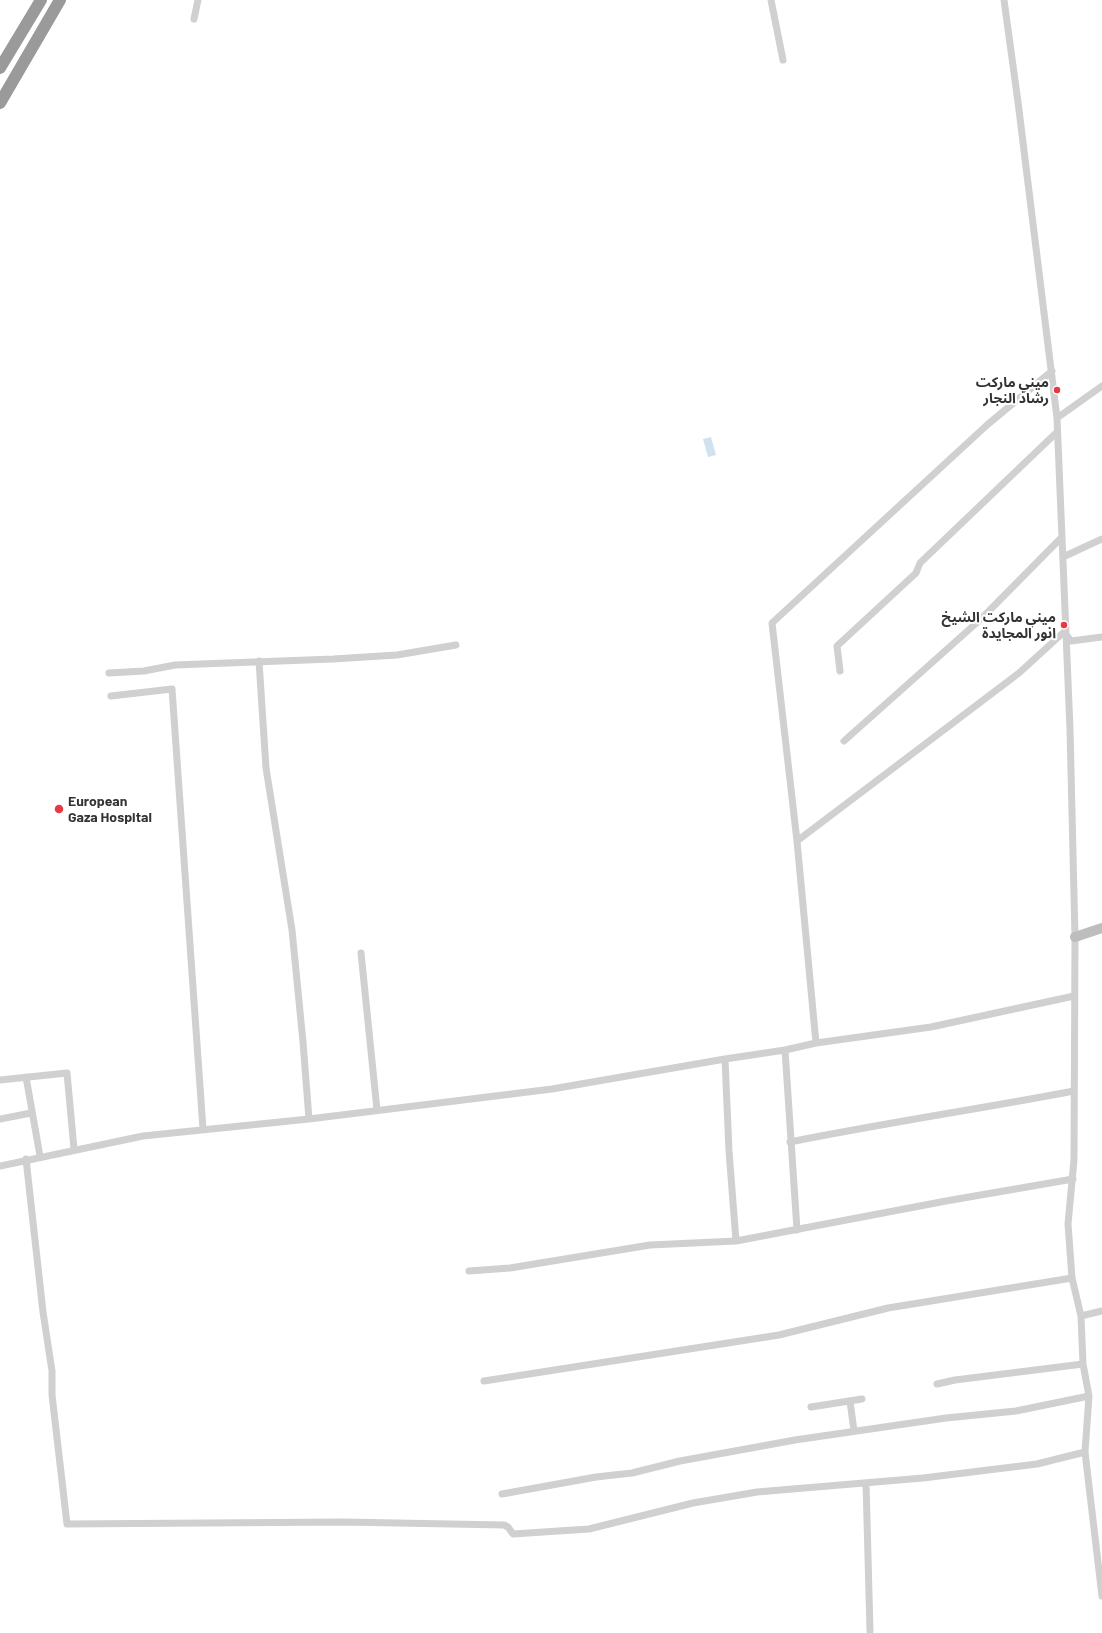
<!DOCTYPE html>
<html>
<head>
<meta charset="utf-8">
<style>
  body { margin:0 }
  canvas { display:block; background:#fff }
</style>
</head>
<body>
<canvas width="1102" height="1633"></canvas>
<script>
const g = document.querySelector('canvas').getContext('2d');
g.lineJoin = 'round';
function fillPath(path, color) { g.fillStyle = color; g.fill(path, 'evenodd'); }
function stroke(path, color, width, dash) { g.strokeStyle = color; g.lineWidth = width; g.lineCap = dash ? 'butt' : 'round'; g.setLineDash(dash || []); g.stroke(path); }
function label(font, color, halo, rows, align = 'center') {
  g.font = font + ' Barlow,"Noto Sans Arabic",sans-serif'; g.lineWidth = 4; g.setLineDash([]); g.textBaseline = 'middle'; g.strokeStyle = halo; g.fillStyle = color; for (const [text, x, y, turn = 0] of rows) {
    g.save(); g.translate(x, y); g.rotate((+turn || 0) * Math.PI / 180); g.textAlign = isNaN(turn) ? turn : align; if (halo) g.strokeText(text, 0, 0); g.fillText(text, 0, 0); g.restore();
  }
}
fillPath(new Path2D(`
  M711 437 716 455 708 457 703 439Z`), '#cfe2ee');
stroke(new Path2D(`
  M771 0 783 60
  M1004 0 1018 102 1057 418 1070 729 1075 937 1074 1160 1068 1224 1072 1278 1081 1316 1083 1364 1089 1396 1085 1452 1102 1596
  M194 19 198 0
  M1057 418 1102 386
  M1063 557 1102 539
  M259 661 266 768 292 930 303 1042 309 1119
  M840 671 837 646 916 573 920 563 1056 433
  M109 673 144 671 175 665 333 659 397 655 456 645
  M111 696 172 689 203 1129
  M844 741 982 618 1061 538
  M797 841 1019 673 1064 632 1071 641 1102 637
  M361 953 377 1110
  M816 1043 797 841 772 623 987 425 1052 371
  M785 1050 797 1230
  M725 1059 729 1151 736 1241
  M26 1077 40 1156
  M0 1080 67 1073 74 1149
  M0 1119 31 1113
  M790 1142C885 1123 979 1109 1074 1091
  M26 1159 43 1312 52 1371V1395L67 1524 344 1522 504 1525 508 1527 513 1534 589 1529 693 1503 757 1492 923 1478 1037 1464 1085 1452
  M0 1166 143 1136 309 1119 552 1089 725 1059 785 1050 816 1043 931 1027 1074 996
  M469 1271 510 1268 650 1245 736 1241 946 1201 1073 1179
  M1081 1316 1102 1311
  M484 1381 779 1335 888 1308 1072 1278
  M937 1384 955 1380 1083 1364
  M850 1401 854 1431
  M811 1407 862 1399
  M866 1483 870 1631
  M502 1494 596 1477 632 1473 680 1461 795 1440 946 1418 1016 1411 1089 1396`), '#d0d0d0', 7);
stroke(new Path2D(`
  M1075 937 1102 928`), '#bdbdbd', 10);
stroke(new Path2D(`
  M0 68 41 0
  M0 103 60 0`), '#9a9a9a', 12);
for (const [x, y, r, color] of [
  [1057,390,4,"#e63946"],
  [1064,625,4,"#e63946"],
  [59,809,5,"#e63946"]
]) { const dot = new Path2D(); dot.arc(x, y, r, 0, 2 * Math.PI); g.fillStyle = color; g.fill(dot); stroke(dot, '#fff', 1.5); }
label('bold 14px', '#333', '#fff', [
  ["ميني ماركت",1049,382],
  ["رشاد النجار",1049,398],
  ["ميني ماركت الشيخ",1056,617],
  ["انور المجايدة",1056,633],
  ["European",68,801,"left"],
  ["Gaza Hospital",68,817,"left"]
], 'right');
</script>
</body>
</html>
